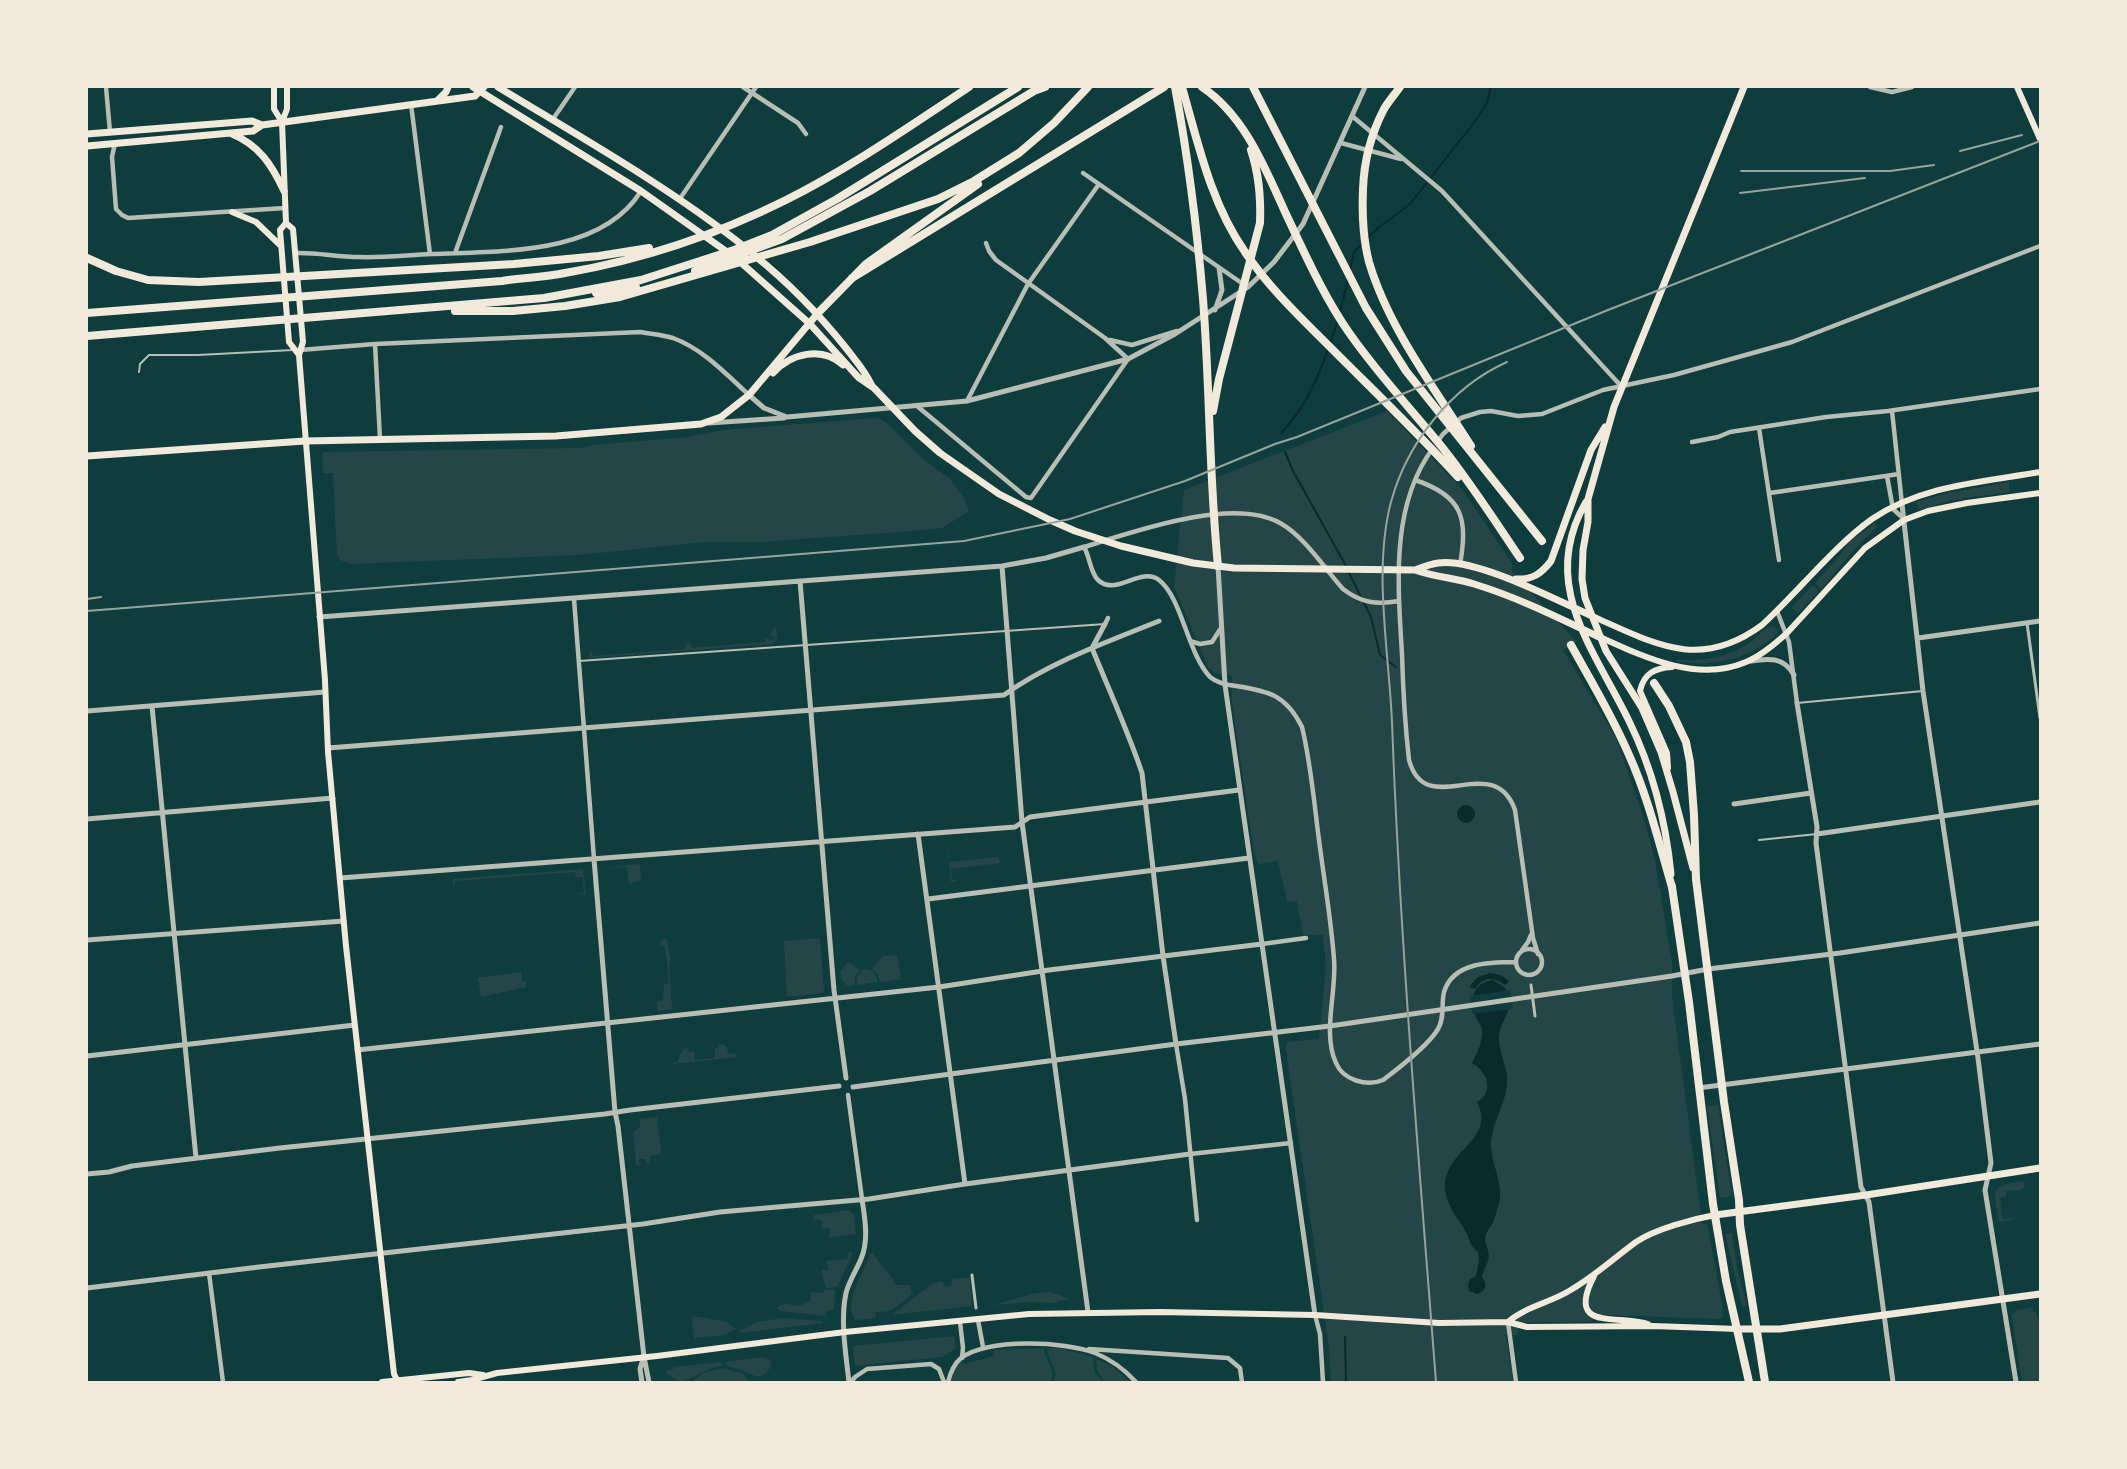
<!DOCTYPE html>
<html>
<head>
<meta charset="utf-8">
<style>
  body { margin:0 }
  #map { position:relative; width:2127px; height:1469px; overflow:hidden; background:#0f3d3e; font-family:"Public Sans",sans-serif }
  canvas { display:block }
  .frame { position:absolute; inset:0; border:88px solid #f1e9da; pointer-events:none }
</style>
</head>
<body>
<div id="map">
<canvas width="2127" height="1469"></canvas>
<div class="frame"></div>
</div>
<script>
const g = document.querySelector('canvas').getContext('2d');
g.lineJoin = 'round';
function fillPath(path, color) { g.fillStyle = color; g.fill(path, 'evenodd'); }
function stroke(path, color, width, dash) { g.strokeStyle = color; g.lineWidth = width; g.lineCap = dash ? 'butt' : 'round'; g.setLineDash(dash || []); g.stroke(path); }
fillPath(new Path2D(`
  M1387 411 1461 488 1512 563V572L1576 641 1577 642 1563 650 1616 738 1644 819 1656 865 1672 964V996L1702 1223 1707 1225 1709 1232 1723 1310V1317L1718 1319 1606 1315 1589 1322H1519L1518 1335H1504L1507 1340 1513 1382H1331L1329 1348 1286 1051 1287 1042 1319 1039 1326 968 1323 935H1303L1297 902 1287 901 1278 861 1258 864 1254 853 1232 704V676L1215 673 1208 667 1174 587 1184 490Z
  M874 418 881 419 888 424 924 460 949 478 965 500 969 511 942 528 899 532 761 542H705L578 555 351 564 340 560 337 555 333 473H323L322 454 325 452 583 448 592 445 688 437 724 430Z
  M2009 482 2010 492 1952 500 1919 510 1916 502 1947 493Z
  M1875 523 1878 527C1853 546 1842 567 1821 589L1815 583 1839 557 1848 543Z
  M1813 585 1819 591 1798 613 1793 609V606Z
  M776 626 777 638 773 644 589 658V651H591L593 656 685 649 686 644 689 642 692 648 765 642 766 638 773 641 775 638 770 635Z
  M1772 626 1777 629V634C1749 659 1713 668 1676 661V659C1702 662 1728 658 1749 643 1757 638 1763 628 1772 626Z
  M955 849 948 851 949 862 998 857 1000 863 951 869 952 880H960L951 882 947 850Z
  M640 864 641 880 629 884 627 867 605 868Z
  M583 869 586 895 578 894 584 893 583 877H576L575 872 455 881V887L453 886V879Z
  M664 938 667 940 671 963H669L672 1009 657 1011V1002L663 1000 664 984 669 983 665 947 660 944Z
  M820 938 824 993 787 997 784 941Z
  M897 955 901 979 880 982 878 975 872 969 883 956Z
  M848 962 860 970 855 976V985L841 987 847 985 841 979 840 971Z
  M862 970C871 968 876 973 878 982L856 985 857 976Z
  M521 972 522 981H526V987L481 997 478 978Z
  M723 1044 727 1048 728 1054 734 1053 738 1057 672 1064 679 1060V1056L684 1049 688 1048 689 1052 694 1051 695 1060 715 1058V1049L719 1048V1045Z
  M1718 1105 1732 1196 1720 1198 1707 1106Z
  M657 1117 661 1154 650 1156 649 1163H646L645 1159H639L640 1166 636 1165 633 1133 640 1127V1119Z
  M2023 1181 2025 1187 2021 1190 2006 1191V1197L2000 1198 2002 1213 2000 1215 2003 1216V1219L2014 1218V1219L1999 1222C1994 1190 1988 1186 2023 1181Z
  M849 1210 854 1215 856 1234 826 1238 830 1234V1228L822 1229V1222L819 1219 814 1220V1215Z
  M1732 1233 1738 1273 1747 1305 1742 1306 1725 1234Z
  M849 1252 853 1253 837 1287 826 1288 821 1270H829L826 1261 847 1259Z
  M871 1252 894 1280 893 1282 895 1285H910L912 1294 891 1311 876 1312 875 1318 855 1320C843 1300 865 1271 871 1252Z
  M970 1277 972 1306 892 1315 932 1284 942 1281 944 1285 947 1287 951 1286 952 1279Z
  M835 1289 834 1309 826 1311 824 1316 781 1311 777 1308C786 1300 788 1305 797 1306 802 1306 807 1302 811 1300V1292L824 1293V1290Z
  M1050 1292 1070 1299 1057 1301V1303L1028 1302 993 1305 1036 1293Z
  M2034 1307 2032 1311 2035 1312 2040 1321V1382H2022L2012 1316 2016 1310Z
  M694 1316 727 1322 736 1329 724 1335 694 1338 692 1318Z
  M783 1318 822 1321 823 1323 741 1333 739 1331 757 1322Z
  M954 1336 956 1348 942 1357 855 1366 853 1346Z
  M1044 1348C1045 1361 1056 1368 1051 1382H950L955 1369 962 1362 965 1364 994 1356V1350Z
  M1047 1348 1064 1349 1093 1357 1094 1371 1102 1382H1054C1059 1367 1048 1361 1047 1348Z
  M763 1357 770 1360 771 1365C764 1383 752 1375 739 1369 734 1368 729 1367 725 1364L726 1362Z
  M1096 1359 1112 1366 1130 1382H1105L1097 1370Z
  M721 1362 722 1366C706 1367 689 1382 680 1381 676 1380 671 1376 667 1374L666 1370H673V1367Z
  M723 1368 744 1374 748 1382H692L703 1373Z`), '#244646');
fillPath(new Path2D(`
  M1457 814a9 9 0 1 1 18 0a9 9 0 1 1-18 0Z
  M1490 973 1501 975 1509 981 1505 985C1494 976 1482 977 1475 989L1469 987 1478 977Z
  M1493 980 1505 988C1518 1009 1499 1019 1499 1039 1499 1055 1509 1068 1507 1084 1505 1106 1491 1124 1491 1146 1492 1165 1502 1181 1500 1200 1499 1203 1495 1219 1493 1222 1491 1227 1486 1231 1485 1238 1485 1245 1491 1253 1488 1261 1486 1266 1483 1271 1482 1277 1488 1284 1486 1292 1477 1294L1469 1291 1468 1285 1470 1279 1476 1276 1479 1261 1478 1252C1469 1246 1470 1237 1464 1229 1459 1220 1451 1211 1448 1201 1431 1151 1499 1145 1477 1102 1495 1092 1487 1071 1472 1063 1477 1053 1483 1042 1482 1030 1481 1025 1478 1021 1476 1017 1469 999 1473 983 1493 980Z`), '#0a2a2b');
fillPath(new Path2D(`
  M1510 990 1513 1009 1472 1014 1470 996Z`), '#0f3d3e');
stroke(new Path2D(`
  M1368 238 1378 228 1410 204 1473 124 1487 103 1491 87
  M1350 271 1354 252 1362 244
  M1340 312 1348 280
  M1330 343 1338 320
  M1282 432C1304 409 1318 379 1328 349
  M1285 452 1293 471 1346 566
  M1348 571 1371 617 1380 655 1396 667
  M1345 1337 1346 1382`), '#0a2a2b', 2);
stroke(new Path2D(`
  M139 372 140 364 149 355H198L293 350
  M579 661 1105 624
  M1797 703 1923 691
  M1759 840 1817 834`), '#b8beb3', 2);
stroke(new Path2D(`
  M2027 623 2040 718
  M1531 985 1535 1016
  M972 1275 976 1308`), '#b8beb3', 3);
stroke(new Path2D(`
  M106 87 110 132
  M743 87 798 123 806 134
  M1870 87 1892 92 1912 87
  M411 104 430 254
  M1352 116 1442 191 1621 386
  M553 119 575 87
  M115 143 112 157 116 209 122 215 128 218 285 208
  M1341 143 1401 159
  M1083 173 1243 284
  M679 200 756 87
  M295 253C316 252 337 257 359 257 383 258 407 255 432 254 499 251 601 256 641 191
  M455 253 501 127
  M1110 340 1132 345 1177 331
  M375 344 380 439
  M300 350 375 344 640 332C651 334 663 335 673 338 703 349 726 374 749 395
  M967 401 1028 284 1099 184
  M917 406 1026 497 1031 498 1128 359 1105 338 996 260 989 251 986 243
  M1892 411 1902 504
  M1759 428 1779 560
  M1438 441 1443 434 1461 418 1480 412 1491 411 1518 416 1542 414 1603 390 1674 375 1792 342 2040 246
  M1692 442 1718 437 1730 432 1826 417 1888 411 2040 389
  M1433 448C1390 506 1398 586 1402 654 1403 689 1405 725 1409 760 1426 822 1493 749 1515 810L1533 938 1538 954
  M1887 476 1893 509 1904 519
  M1415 480C1463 496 1468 518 1460 565
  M1770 493 1899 474
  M574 599 594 859
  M1399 601C1377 605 1361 603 1343 589 1325 569 1304 536 1280 523 1232 496 1133 532 1084 547 1090 557 1090 572 1098 580 1116 597 1140 566 1159 580 1182 598 1187 652 1210 677 1217 683 1227 685 1236 686 1269 691 1286 695 1302 727 1311 764 1314 802 1319 840 1324 879 1331 919 1334 959 1337 991 1322 1033 1336 1063 1343 1080 1367 1087 1383 1080 1399 1068 1428 1046 1438 1029 1445 1017 1441 1004 1444 992 1453 962 1490 962 1516 962
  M1777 611 1789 642 1797 703
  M1105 624 1108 618
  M1190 641 1200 644 1212 642 1221 628
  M1262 944 1306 938
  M1516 962a13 13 0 1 1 26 0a13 13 0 1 1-26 0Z
  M1522 950 1528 942 1531 935
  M1176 1044 1185 1099 1197 1220
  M848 1095 862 1199
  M1190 1154 1291 1143
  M209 1273 223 1382
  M1315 1315 1320 1334 1323 1382
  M978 1320 983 1347
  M960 1322 963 1348 962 1358
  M1508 1322 1516 1382
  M1089 1349 1228 1358 1240 1368 1242 1382
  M851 1382 855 1377 867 1369 931 1364 939 1369 944 1382
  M948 1382C950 1374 954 1364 961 1358 989 1338 1064 1341 1095 1353 1110 1359 1125 1370 1136 1382`), '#b8beb3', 4.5);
stroke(new Path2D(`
  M1215 310 1222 290 1219 268
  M749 395 764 408 787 417 967 401 1128 359 1175 334 1248 287 1274 262 1303 224 1365 87
  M709 423 784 418
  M1902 504 1923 691 1978 1058 1991 1163 1985 1190 2016 1382
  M1002 566 1022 822 1088 1312
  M1218 566 1225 685 1315 1315
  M800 581 834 990 846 1078
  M319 617 1002 566 1046 558 1084 547
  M1105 624 1092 648C1109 690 1128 731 1142 773L1163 956 1176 1044
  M1918 638 2040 621
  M1751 661C1769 658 1784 657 1794 675
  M1797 703 1817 827 1816 843 1861 1187 1869 1202 1893 1382
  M152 706 196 1158
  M87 711 325 692
  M328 748 1004 695C1050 662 1107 642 1159 621
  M1734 804 1811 793
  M87 819 333 798
  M918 834 965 1184
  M1817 834 2040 802
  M594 859 615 1112 618 1126 644 1357 649 1382
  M340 878 1015 827 1030 817 1239 790
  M928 899 1249 858
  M87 940 344 921
  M357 1050 939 987 1049 970 1262 944
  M87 1056 355 1025
  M853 1087 1176 1044 1330 1026 1672 976 1708 969 1840 953 2040 923
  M1698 1088 2040 1044
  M87 1174 109 1172 132 1166 280 1148 605 1114 630 1110 839 1086
  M87 1288 259 1267 643 1224 720 1212 869 1199 965 1184 1190 1154
  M642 1382 640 1369 643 1359
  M849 1382C846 1355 840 1320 846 1293 849 1281 856 1271 861 1259 869 1240 865 1219 862 1199`), '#b8beb3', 5);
stroke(new Path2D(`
  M274 87V109L282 122
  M287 87V109L282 122 286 223 280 230 289 342 299 355
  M2017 87 2040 139
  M232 212 256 222 281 246
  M286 223 293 229 303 342 299 355 325 680 328 752 346 946 394 1374 398 1382
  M1592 616C1655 644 1700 671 1762 625 1798 592 1834 546 1872 519 1922 485 1983 482 2040 472
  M1600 637C1644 657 1697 683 1746 662 1761 656 1775 644 1787 633L1865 548 1904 520 1928 511 1967 503 2040 493
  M1668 768 1667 753 1640 691C1644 673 1655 668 1672 667
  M1594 1276C1565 1332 1617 1314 1648 1324
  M1508 1322C1525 1307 1549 1303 1569 1291 1594 1277 1614 1258 1636 1242 1655 1229 1693 1219 1715 1215
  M382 1382 469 1373 483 1375
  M458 1382 472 1380 497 1373 657 1356 845 1332 1029 1314 1160 1312 1315 1315 1439 1323 1508 1322 1527 1327 1653 1326 1738 1329`), '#f1e9da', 6);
stroke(new Path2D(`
  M473 87 641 191 730 254
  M498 87C582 138 669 187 746 248
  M437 101 446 92 448 87
  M87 134 252 121 262 125
  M232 134C259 145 272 165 284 191
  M87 146 253 131 262 125 475 96 484 87
  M754 255C789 283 818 313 846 348 856 361 866 372 872 386
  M738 260 810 324 858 377 874 388 915 431 940 453 999 494 1050 520 1075 531 1121 546 1193 563 1234 568 1415 570C1423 567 1430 564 1438 563 1475 557 1556 600 1592 616
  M773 373C791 353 822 346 843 365
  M87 456 305 441 556 436 701 424 721 417 749 395 818 313
  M1586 502C1538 584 1594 649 1629 721 1652 768 1666 823 1671 874
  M1415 570C1435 577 1455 578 1474 584 1517 597 1559 618 1599 637
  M1516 579C1532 580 1541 574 1551 561L1591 450 1605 427
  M1693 868 1673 792 1661 752 1642 708 1606 651 1585 598 1582 579 1583 550 1588 522V499L1614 407 1744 87
  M1715 1215 1866 1195 2040 1168
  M1738 1329H1780L2040 1294`), '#f1e9da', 7);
stroke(new Path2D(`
  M1696 879 1724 1102 1739 1200 1740 1225 1765 1382
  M1672 887 1689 1002 1713 1204 1726 1281 1749 1382`), '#f1e9da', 8);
stroke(new Path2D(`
  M1175 87C1188 157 1197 228 1203 299 1210 388 1209 477 1218 566
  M1182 87C1198 143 1211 204 1245 252 1269 288 1300 317 1330 347 1373 390 1417 432 1458 477
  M1202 87C1245 116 1265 168 1286 214 1305 254 1324 297 1350 334 1378 374 1411 409 1442 447 1470 482 1495 521 1520 558
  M1253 87 1366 308 1406 371 1542 541
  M1400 87C1395 94 1388 102 1384 109 1371 134 1364 162 1363 189 1362 213 1363 239 1369 262 1388 327 1435 389 1471 446
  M87 258 116 271 148 280 199 282 514 264 599 256 649 248
  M695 271 782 239 870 191 1034 91 1045 87
  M852 278 1164 87
  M596 293 636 287
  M455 311H513L565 306 620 297 810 242 938 199 974 181 1019 153 1054 123 1088 87
  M87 313 502 281C523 278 545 277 565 273 641 260 718 234 786 200 850 168 910 126 969 87
  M818 313 866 264 978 184
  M87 336 544 298 641 280 734 250 772 235 837 199 1018 87
  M1213 411 1219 379 1260 223C1261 198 1259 174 1251 150
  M1571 645C1591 681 1613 717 1629 755 1648 797 1659 843 1672 887
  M1654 683 1669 706 1686 742 1690 762 1694 815 1696 879`), '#f1e9da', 8);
stroke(new Path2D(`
  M1960 151 2022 135
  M1741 171H1890L1934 165
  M1740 193 1865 178
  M87 599 101 597
  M87 611 964 541 1070 519 1185 481 1275 444 1297 437 1608 310 2040 141
  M1436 1382C1419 1162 1400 942 1392 722 1389 653 1373 569 1391 502 1407 443 1451 387 1507 362`), '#97a49c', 2);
</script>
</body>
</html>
